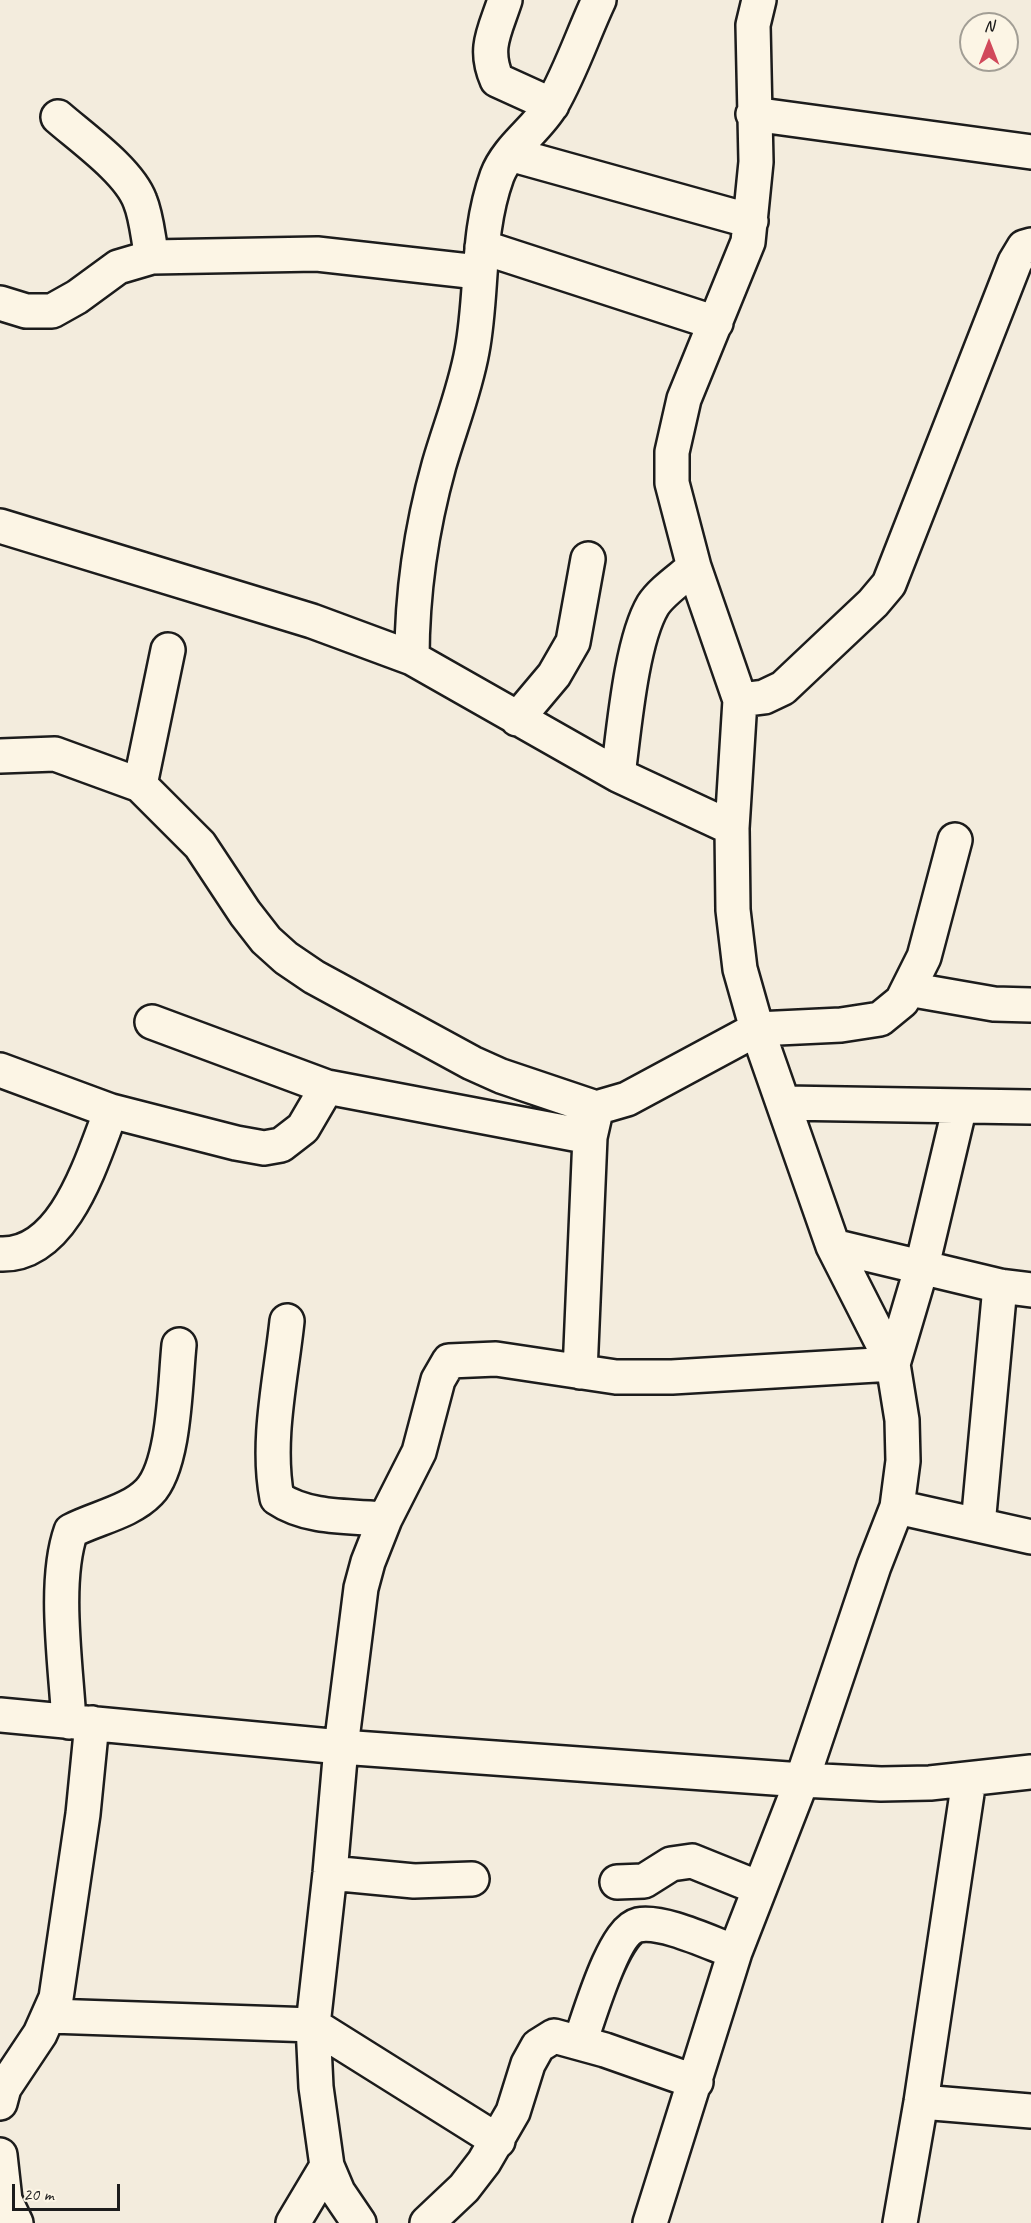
<!DOCTYPE html>
<html>
<head>
<meta charset="utf-8">
<style>
  body { margin:0 }
  #map { position:relative; width:1031px; height:2223px; overflow:hidden; background:#f3ecdd; font-family:Caveat,sans-serif }
  canvas { display:block }
  .north { position:absolute; left:959px; top:12px; width:60px; height:60px; box-sizing:border-box; background:#fcf5e5; border:2px solid #a29e95; border-radius:50%; rotate:0deg; font-size:16px; font-weight:700; line-height:24px; text-align:center; color:#1c1c1c }
  .north::after { content:''; display:block; margin:auto; width:21px; height:27px; background:#d1495b; clip-path:polygon(50% 0,100% 100%,50% 72%,0 100%) }
  .scale { position:absolute; left:12px; top:2184px; width:108px; height:27px; box-sizing:border-box; border:3px solid #1c1c1c; border-top:0; padding-left:8px; font-size:18px; line-height:21px; white-space:nowrap; color:#1c1c1c; -webkit-text-stroke:4px #fcf5e5; paint-order:stroke }
</style>
</head>
<body>
<div id="map">
<canvas width="1031" height="2223"></canvas>
<div class="north">N</div>
<div class="scale">20 m</div>
</div>
<script>
const g = document.querySelector('canvas').getContext('2d');
g.lineJoin = 'round';
function stroke(path, color, width, dash) { g.strokeStyle = color; g.lineWidth = width; g.lineCap = dash ? 'butt' : 'round'; g.setLineDash(dash || []); g.stroke(path); }
const street = new Path2D(`
  M505 0C495 31 483 48 497 80L552 105
  M599 0C583 34 571 71 552 104 537 130 508 147 497 176 476 234 483 293 472 351 465 390 450 427 439 465 422 526 412 594 412 658L618 775 732 828
  M753 114 1031 152
  M58 117C82 138 129 171 140 201 147 218 148 239 152 257
  M510 154 751 221
  M482 247 716 323
  M0 303 26 311H52L77 297 118 267 152 257 317 254 478 272
  M0 526 312 621 412 658
  M740 700 764 697 783 688 873 603 889 584 1015 262 1024 247 1031 245
  M517 719 554 675 573 642 588 559
  M0 756 55 754 140 785 200 845 245 913 266 940 286 958 314 977 472 1063 501 1076 596 1108 627 1099 757 1029 841 1025 880 1019 902 1001 924 957 955 840
  M618 775C624 730 631 642 653 605 662 591 682 578 694 567
  M140 785 168 650
  M908 989 994 1004 1031 1005
  M152 1022 327 1087 590 1137
  M0 1070 111 1111 236 1143 264 1148 281 1145 303 1128 327 1087
  M784 1103 1031 1107
  M833 1246 1000 1286 1031 1290
  M0 1254C65 1257 92 1159 111 1111
  M287 1321C281 1378 266 1441 277 1498 308 1519 349 1516 385 1519
  M580 1372 590 1137 595 1115
  M897 1507 1031 1537
  M978 1525 1000 1286
  M0 1715 341 1747 802 1780 881 1784 930 1783 1031 1772
  M69 1722C66 1666 53 1582 71 1531 96 1518 130 1512 149 1492 175 1465 175 1383 179 1345
  M330 1873 414 1881 472 1879
  M617 1882 644 1881 671 1864 692 1861 759 1888
  M50 2016 313 2025 498 2141
  M580 2042C589 2018 613 1931 638 1925 663 1920 710 1943 735 1952
  M921 2102 1031 2111
  M0 2103 4 2088 40 2034 56 1998 83 1814 92 1723
  M0 2155 5 2200 16 2223
  M293 2223 327 2166
  M359 2223 338 2192 327 2166 316 2087 313 2025 330 1873 341 1747 361 1588 368 1562 385 1519 419 1452 438 1380 449 1361 496 1359 616 1377H672L893 1364 922 1266 960 1106
  M427 2223 464 2188 484 2162 513 2112 528 2064 538 2046 554 2036 605 2050 696 2082
  M650 2223 735 1952 802 1780 874 1566 897 1507 903 1461 902 1420 893 1364 833 1246 757 1029 740 969 733 910 732 828 740 700 694 567 672 483V452L684 399 748 242 756 162 753 25 759 0
  M900 2223 921 2102 969 1780`);
stroke(street, '#1c1c1c', 38);
stroke(street, '#fcf5e5', 33);
</script>
</body>
</html>
